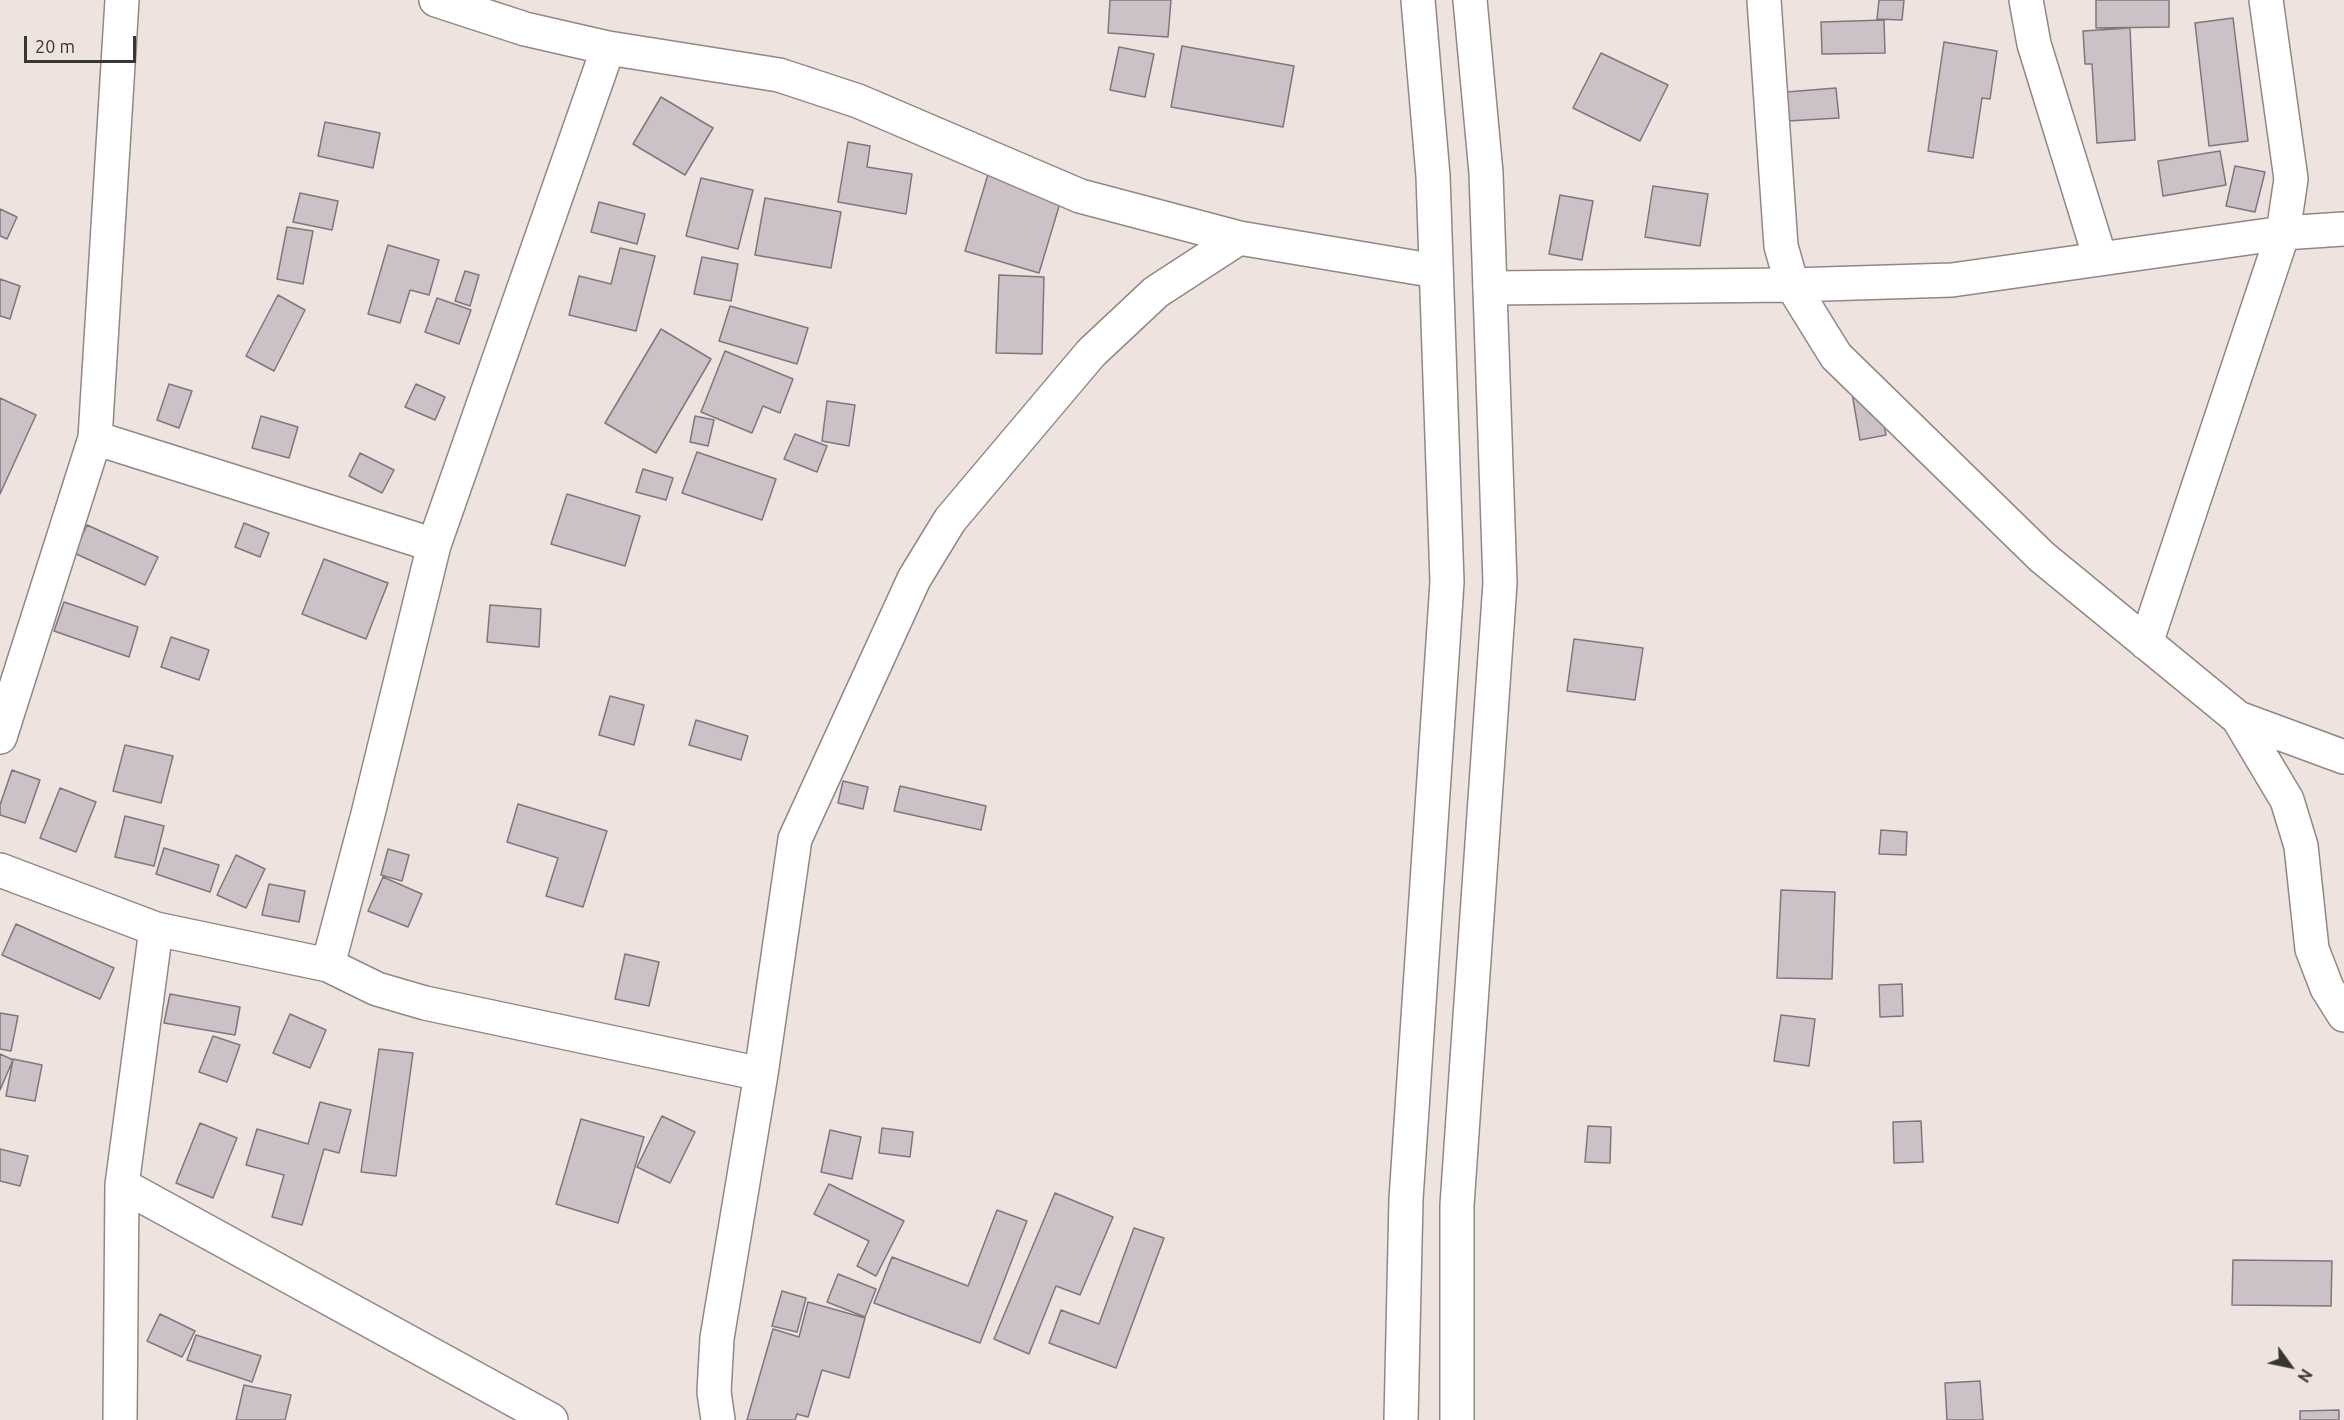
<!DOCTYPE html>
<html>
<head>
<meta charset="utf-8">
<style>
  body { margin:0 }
  #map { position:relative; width:2344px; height:1420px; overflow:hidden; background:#eee3df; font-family:Ubuntu,sans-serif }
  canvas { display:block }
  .north { position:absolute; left:2260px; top:1336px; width:60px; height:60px; -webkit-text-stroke:4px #eee3df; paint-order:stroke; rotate:123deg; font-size:16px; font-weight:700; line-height:24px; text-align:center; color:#393533 }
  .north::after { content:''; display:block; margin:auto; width:21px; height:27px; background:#393533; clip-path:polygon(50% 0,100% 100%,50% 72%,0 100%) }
  .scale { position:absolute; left:24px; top:36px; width:112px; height:27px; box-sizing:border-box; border:3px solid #393533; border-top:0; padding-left:8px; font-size:18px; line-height:21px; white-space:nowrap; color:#393533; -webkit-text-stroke:4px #eee3df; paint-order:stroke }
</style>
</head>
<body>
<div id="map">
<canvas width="2344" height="1420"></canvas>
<div class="north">N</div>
<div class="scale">20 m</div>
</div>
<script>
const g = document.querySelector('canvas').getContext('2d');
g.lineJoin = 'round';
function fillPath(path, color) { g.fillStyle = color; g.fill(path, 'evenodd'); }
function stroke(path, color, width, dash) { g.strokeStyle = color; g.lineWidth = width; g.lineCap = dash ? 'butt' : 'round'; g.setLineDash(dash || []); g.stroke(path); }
const building = new Path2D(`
  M1110 0H1171L1168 37 1108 33Z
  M1879 0H1904L1902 20 1877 19Z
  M2096 0H2169V27L2096 28Z
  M2233 18 2248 141 2209 146 2195 23Z
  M1884 20 1885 53 1822 54 1821 22Z
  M2130 28 2135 140 2097 143 2092 64H2085L2083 31Z
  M1944 42 1997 51 1990 99 1982 98 1973 158 1928 151Z
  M1182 46 1294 66 1283 127 1171 107Z
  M1119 47 1154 54 1145 97 1110 90Z
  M1601 53 1668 85 1640 141 1573 108Z
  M1836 88 1839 118 1788 121 1786 92Z
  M661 97 713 128 685 175 633 144Z
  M325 122 380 133 373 168 318 156Z
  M848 142 870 146 867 167 912 174 906 214 838 202Z
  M2220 151 2226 185 2163 196 2158 161Z
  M992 161 1066 183 1039 273 965 251Z
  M2235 166 2265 172 2255 212 2226 206Z
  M701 178 753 190 738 249 686 236Z
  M1653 186 1708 194 1700 246 1645 237Z
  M300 193 338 201 332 230 293 222Z
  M1560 195 1593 201 1582 260 1549 254Z
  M765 198 841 212 831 268 755 255Z
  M599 202 645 214 637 244 591 232Z
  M0 209 17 217 7 239 0 236Z
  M287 227 313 231 303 284 277 279Z
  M388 245 439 260 429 295 410 290 400 323 368 314Z
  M620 248 655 256 636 331 569 315 579 276 611 284Z
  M702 257 738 264 731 301 694 294Z
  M465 271 479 275 470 306 455 301Z
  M999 275 1044 277 1042 354 996 353Z
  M0 279 20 286 10 319 0 316Z
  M278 295 305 310 274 371 246 356Z
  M437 298 471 310 459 344 425 332Z
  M730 306 808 328 797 364 719 341Z
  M661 329 711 359 656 453 605 423Z
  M725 351 793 379 780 413 763 406 752 433 701 412Z
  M169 384 192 391 179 428 157 420Z
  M416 384 445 397 435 420 405 407Z
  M1877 388 1886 435 1860 440 1852 393Z
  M0 398 36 415 0 494Z
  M827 401 855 405 849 446 822 441Z
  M261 416 298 427 289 458 252 448Z
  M695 416 714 420 708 446 690 442Z
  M795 434 827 446 817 472 784 459Z
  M697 452 776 479 762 520 682 493Z
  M360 453 394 470 382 493 349 476Z
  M643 469 673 478 666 500 636 492Z
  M567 494 640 516 625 566 551 544Z
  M244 523 269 533 260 557 235 547Z
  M87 525 158 557 145 585 74 553Z
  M324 559 388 583 366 639 302 614Z
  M64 602 138 627 129 657 54 631Z
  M490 605 541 609 539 647 487 642Z
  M171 637 209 650 199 680 161 667Z
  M1574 639 1643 648 1635 700 1567 691Z
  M610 696 644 705 634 745 599 735Z
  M696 720 748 736 741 760 689 745Z
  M125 745 173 756 161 803 113 791Z
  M12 770 40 780 25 823 0 815V805Z
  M843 781 868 787 863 809 838 803Z
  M900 786 986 806 981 830 894 811Z
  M60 788 96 802 76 852 40 838Z
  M518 804 607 831 583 907 546 896 558 858 507 842Z
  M125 816 164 826 154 866 115 857Z
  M1881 830 1907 832 1906 855 1879 854Z
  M164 848 219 865 210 892 156 874Z
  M388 849 409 855 402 881 381 875Z
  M236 855 265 869 246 908 217 895Z
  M383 877 422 894 408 927 368 911Z
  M269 884 305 891 299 922 262 915Z
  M1781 890 1835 892 1832 979 1777 978Z
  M16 924 114 968 100 999 2 955Z
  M625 954 659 962 649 1006 615 999Z
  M1902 984 1903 1016 1880 1017 1879 985Z
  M170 994 240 1007 235 1035 164 1023Z
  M0 1013 18 1016 11 1051 0 1049Z
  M290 1014 326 1030 310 1068 273 1053Z
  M1781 1015 1815 1019 1809 1066 1774 1061Z
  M213 1036 240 1045 227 1082 199 1072Z
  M379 1049 413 1053 396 1176 361 1172Z
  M0 1054 13 1060 0 1090Z
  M13 1059 42 1065 35 1101 6 1096Z
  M320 1102 351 1110 339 1153 324 1149 302 1225 272 1217 284 1175 246 1165 257 1129 308 1144Z
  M662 1116 695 1132 670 1183 637 1167Z
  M581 1119 644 1137 618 1223 556 1204Z
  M1921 1121 1923 1162 1894 1163 1893 1122Z
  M200 1123 237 1138 213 1198 176 1183Z
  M1588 1126 1611 1127 1610 1163 1585 1162Z
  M882 1128 913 1132 910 1157 879 1153Z
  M830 1130 861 1137 852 1179 821 1172Z
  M0 1149 28 1156 20 1186 0 1181Z
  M829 1184 904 1221 876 1276 857 1266 869 1241 814 1214Z
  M1055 1193 1113 1217 1080 1295 1056 1286 1029 1354 994 1339Z
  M997 1210 1027 1221 980 1343 874 1303 892 1257 968 1286Z
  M1134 1228 1164 1238 1116 1368 1049 1343 1061 1310 1099 1324Z
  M2233 1260 2332 1261 2331 1306 2232 1305Z
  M838 1274 876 1289 865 1317 827 1302Z
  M782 1291 806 1298 797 1332 772 1326Z
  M808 1302 865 1318 849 1378 822 1370 808 1417 797 1414 795 1420H747L773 1329 799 1337Z
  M160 1314 195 1331 182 1357 147 1341Z
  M196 1335 261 1356 252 1382 187 1360Z
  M1980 1381 1983 1420H1947L1945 1383Z
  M244 1385 291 1395 285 1420H236Z
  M2339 1410V1420H2300V1411Z`);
fillPath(building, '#cbc1c7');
stroke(building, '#80777c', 1.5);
const minor = new Path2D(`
  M436 0 525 29 608 48 779 75 858 101 1080 196 1239 238 1436 271
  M1764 0 1781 246 1792 285 1836 356 2042 557 2238 718 2344 757
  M2026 0 2034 44 2100 258
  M1490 288 1792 285 1952 280 2283 233 2344 229
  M95 438 434 545
  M2146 643 2283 233 2291 179 2266 0
  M2238 718 2287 800 2301 846 2312 949 2327 988 2344 1015
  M0 737 95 438 122 0
  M0 870 156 929 328 965 377 989 425 1003 761 1074
  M328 965 368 814 434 545 608 48
  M122 1185 551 1420
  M120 1420 122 1185 156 929
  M718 1420 714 1392 717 1338 761 1074 795 839 914 579 950 520 1091 353 1156 292 1239 238`);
const secondary = new Path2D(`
  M1401 1420 1406 1199 1447 582 1433 176 1418 0
  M1457 1420V1205L1500 583 1486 173 1470 0`);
stroke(minor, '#918884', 36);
stroke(secondary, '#918884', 36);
stroke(minor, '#fff', 33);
stroke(secondary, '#fff', 33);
</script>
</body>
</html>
